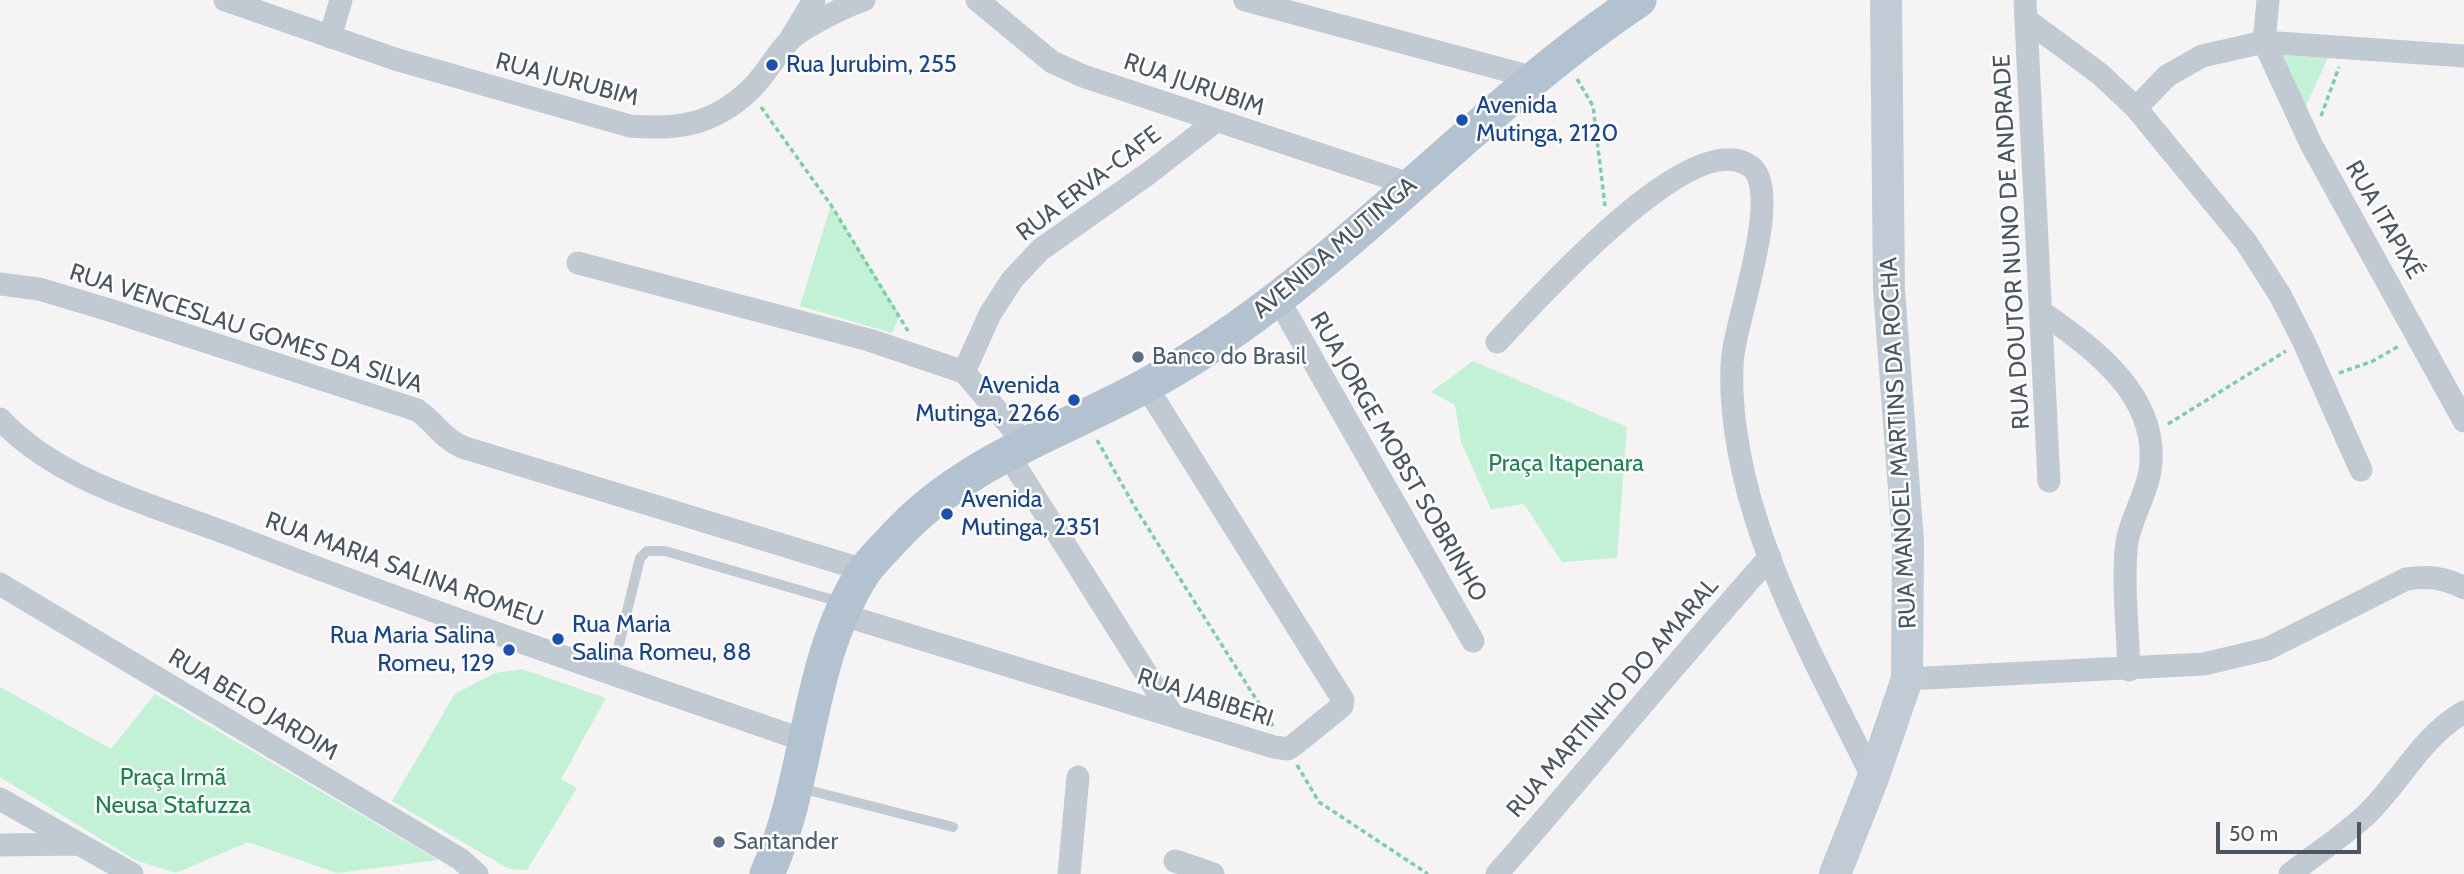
<!DOCTYPE html>
<html>
<head>
<meta charset="utf-8">
<style>
  body { margin:0 }
  #map { position:relative; width:2464px; height:874px; overflow:hidden; background:#f5f3f3; font-family:Cabin,sans-serif }
  canvas { display:block }
  .scale { position:absolute; left:2216px; top:822px; width:145px; height:32px; box-sizing:border-box; border:4px solid #4a5661; border-top:0; padding-left:9px; font-size:21px; line-height:24px; white-space:nowrap; color:#4a5661; -webkit-text-stroke:5px #fff; paint-order:stroke }
</style>
</head>
<body>
<div id="map">
<canvas width="2464" height="874"></canvas>
<div class="scale">50 m</div>
</div>
<script>
const g = document.querySelector('canvas').getContext('2d');
g.lineJoin = 'round';
function fillPath(path, color) { g.fillStyle = color; g.fill(path, 'evenodd'); }
function stroke(path, color, width, dash) { g.strokeStyle = color; g.lineWidth = width; g.lineCap = dash ? 'butt' : 'round'; g.setLineDash(dash || []); g.stroke(path); }
function label(font, color, halo, rows, align = 'center') {
  g.font = font + ' Cabin,sans-serif'; g.lineWidth = 5; g.setLineDash([]); g.textBaseline = 'middle'; g.strokeStyle = halo; g.fillStyle = color; for (const [text, x, y, turn = 0] of rows) {
    g.save(); g.translate(x, y); g.rotate((+turn || 0) * Math.PI / 180); g.textAlign = isNaN(turn) ? turn : align; if (halo) g.strokeText(text, 0, 0); g.fillText(text, 0, 0); g.restore();
  }
}
fillPath(new Path2D(`
  M2283 55 2328 58 2304 110Z
  M831 205 900 315 892 333 800 306Z
  M1473 361 1627 427 1617 558 1562 562 1524 504 1491 509 1461 442 1455 405 1431 392Z
  M522 669 606 698 561 779 577 788 527 870 509 869 392 801 455 694 495 673Z
  M0 687 111 749 155 694 438 860 337 873 248 842 176 873 135 860 0 777Z`), '#c3f1d5');
stroke(new Path2D(`
  M1577 79 1593 106 1605 206
  M761 107 831 205 908 331
  M2321 116 2339 67
  M2339 373 2373 361 2399 346
  M2168 424 2286 351
  M1097 440 1136 509 1273 726
  M1297 765 1319 802 1428 874`), '#7ad0a6', 3.5, [5, 3.5]);
stroke(new Path2D(`
  M612 673 640 558 647 551H665L840 602
  M800 788 953 827`), '#c1cad2', 10);
stroke(new Path2D(`
  M225 0 395 59 630 126C678 130 712 125 749 91 764 77 775 56 789 41 800 28 848 5 864 0
  M977 0 1052 62 1083 76 1412 185
  M1245 0 1535 78
  M2025 0 2049 481
  M2268 0 2264 42 2311 144 2464 421
  M2028 21 2100 74 2136 108 2246 242 2280 295 2303 340 2361 470
  M330 37 341 0
  M791 38 814 0
  M2136 108 2167 76 2202 56 2264 42 2464 56
  M578 263 869 340 964 372 1025 443
  M0 284 39 289 106 309 417 410C436 423 441 437 462 447L864 570
  M1278 299 1473 641
  M2043 313C2096 350 2161 398 2150 471 2146 496 2131 518 2127 542 2122 579 2128 632 2129 670
  M1497 342C1535 302 1691 124 1750 166 1784 189 1736 320 1733 355 1731 367 1732 380 1732 392 1738 528 1814 658 1873 778
  M964 372 990 314 1012 280 1040 250 1149 173 1216 121
  M0 419C61 484 158 506 239 538 426 611 616 675 806 741
  M1007 453 1171 713
  M0 584 460 859 477 874
  M840 614 1274 747 1288 749 1294 745 1342 706 1343 700 1146 386
  M1907 679 2204 664 2267 649 2406 579C2428 576 2444 577 2464 588
  M0 799 132 874
  M0 845 77 844
  M1175 861 1213 874
  M1069 874 1078 777
  M1497 874C1589 769 1677 661 1770 557
  M2290 874C2315 854 2344 836 2367 814 2401 781 2422 736 2464 712`), '#c1cad2', 23);
stroke(new Path2D(`
  M1835 874 1873 778 1907 679 1908 542 1889 290 1886 0`), '#c1cbd6', 32);
stroke(new Path2D(`
  M767 874C811 777 805 664 863 573 871 561 883 550 893 539 964 461 1055 435 1145 386 1330 286 1465 116 1639 0`), '#b3c2d1', 35);
for (const [x, y, r, color] of [
  [772,65,7,"#1a4fb4"],
  [1462,120,7,"#1a4fb4"],
  [1138,357,7,"#5c6f8a"],
  [1074,400,7,"#1a4fb4"],
  [947,514,7,"#1a4fb4"],
  [558,639,7,"#1a4fb4"],
  [509,650,7,"#1a4fb4"],
  [719,842,7,"#5c6f8a"]
]) { const dot = new Path2D(); dot.arc(x, y, r, 0, 2 * Math.PI); g.fillStyle = color; g.fill(dot); stroke(dot, '#fff', 2.5); }
label('24px', '#164399', '#fff', [
  ["Rua Jurubim, 255",786,65],
  ["Avenida",1476,106],
  ["Mutinga, 2120",1476,134],
  ["Avenida",1060,386,"right"],
  ["Mutinga, 2266",1060,414,"right"],
  ["Avenida",961,500],
  ["Mutinga, 2351",961,528],
  ["Rua Maria",572,625],
  ["Salina Romeu, 88",572,653],
  ["Rua Maria Salina",495,636,"right"],
  ["Romeu, 129",495,664,"right"]
], 'left');
label('24px', '#4a5661', '#fff', [
  ["RUA JURUBIM",567,80,15],
  ["RUA JURUBIM",1194,85,19],
  ["RUA ERVA-CAFE",1089,184,-37],
  ["RUA ITAPIXÉ",2384,220,60],
  ["RUA DOUTOR NUNO DE ANDRADE",2012,242,-93],
  ["AVENIDA MUTINGA",1335,248,-40],
  ["RUA VENCESLAU GOMES DA SILVA",246,329,18],
  ["RUA MANOEL MARTINS DA ROCHA",1899,443,-93],
  ["RUA JORGE MOBST SOBRINHO",1398,457,60],
  ["RUA MARIA SALINA ROMEU",404,570,20],
  ["RUA JABIBERI",1205,698,18],
  ["RUA MARTINHO DO AMARAL",1613,698,-49],
  ["RUA BELO JARDIM",253,705,31]
]);
label('24px', '#4e5e75', '#fff', [
  ["Banco do Brasil",1152,357],
  ["Santander",733,842]
], 'left');
label('24px', '#17864f', '#fff', [
  ["Praça Itapenara",1566,464],
  ["Praça Irmã",173,778],
  ["Neusa Stafuzza",173,806]
]);
</script>
</body>
</html>
